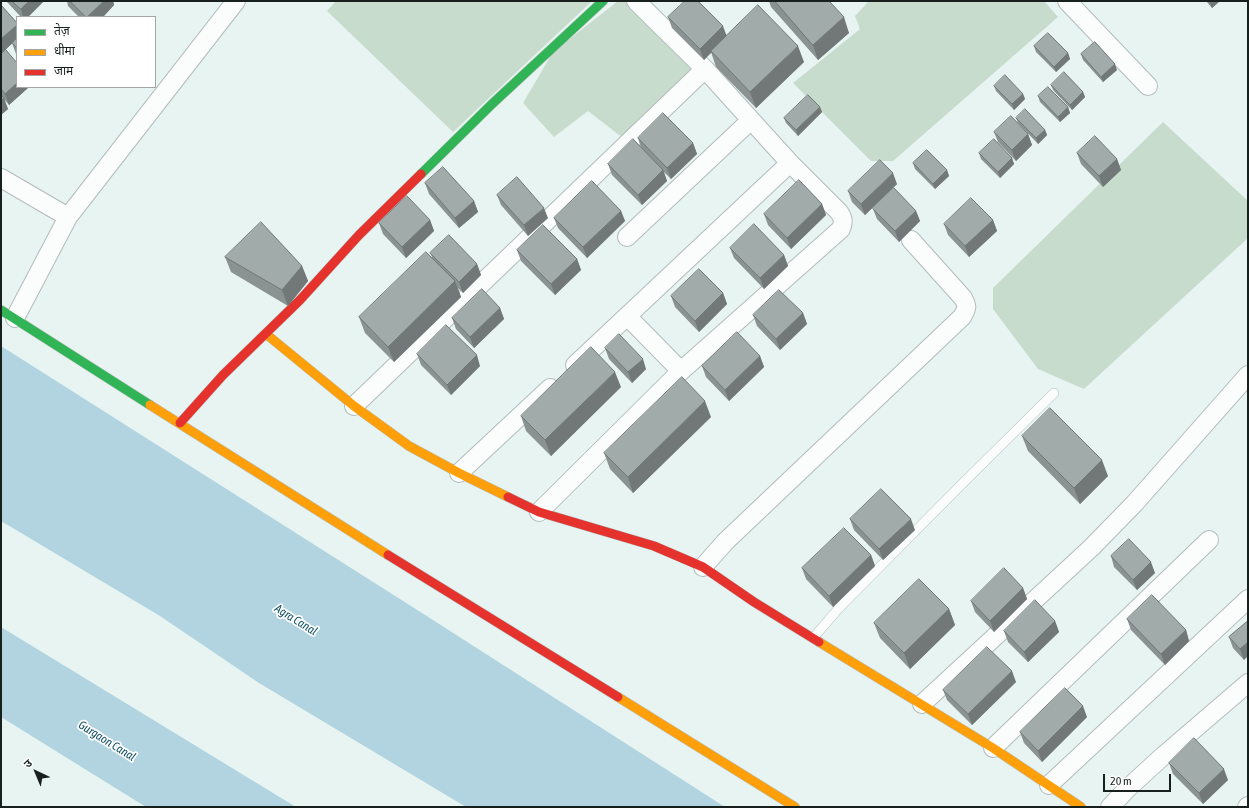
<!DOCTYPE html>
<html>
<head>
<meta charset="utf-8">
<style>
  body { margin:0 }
  #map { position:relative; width:1249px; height:808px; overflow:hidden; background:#e7f4f2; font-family:"Asap Condensed","Noto Sans Devanagari",sans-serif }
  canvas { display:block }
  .frame { position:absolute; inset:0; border:2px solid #18201e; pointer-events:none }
  .legend { position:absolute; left:16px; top:16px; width:140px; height:72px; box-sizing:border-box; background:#fff; border:1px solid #a3a6a5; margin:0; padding:5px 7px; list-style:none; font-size:12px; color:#18201e }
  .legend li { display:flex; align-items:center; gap:8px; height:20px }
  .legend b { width:20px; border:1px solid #a3a6a5 }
  .north { position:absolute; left:16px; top:752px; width:40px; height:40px; -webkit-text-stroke:3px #fff; paint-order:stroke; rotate:316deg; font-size:11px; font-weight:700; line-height:16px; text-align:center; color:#18201e }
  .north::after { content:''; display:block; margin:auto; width:14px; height:18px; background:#18201e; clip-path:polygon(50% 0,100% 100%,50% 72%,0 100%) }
  .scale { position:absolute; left:1103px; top:774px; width:68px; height:18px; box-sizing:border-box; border:2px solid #18201e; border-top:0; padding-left:5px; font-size:12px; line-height:14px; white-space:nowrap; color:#18201e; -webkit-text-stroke:3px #fff; paint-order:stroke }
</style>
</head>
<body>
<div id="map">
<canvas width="1249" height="808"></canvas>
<div class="frame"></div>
<ul class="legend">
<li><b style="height:5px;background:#30b455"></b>तेज़</li>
<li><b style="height:5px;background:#ff9f0a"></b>धीमा</li>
<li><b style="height:5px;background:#e5322d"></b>जाम</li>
</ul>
<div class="north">उ</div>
<div class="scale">20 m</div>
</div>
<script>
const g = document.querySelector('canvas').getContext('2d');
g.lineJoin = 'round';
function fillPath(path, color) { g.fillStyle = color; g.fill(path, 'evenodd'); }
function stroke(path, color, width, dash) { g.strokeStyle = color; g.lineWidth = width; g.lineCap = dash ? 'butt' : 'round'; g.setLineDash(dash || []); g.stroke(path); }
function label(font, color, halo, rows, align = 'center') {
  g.font = font + ' "Asap Condensed",sans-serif'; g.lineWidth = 3.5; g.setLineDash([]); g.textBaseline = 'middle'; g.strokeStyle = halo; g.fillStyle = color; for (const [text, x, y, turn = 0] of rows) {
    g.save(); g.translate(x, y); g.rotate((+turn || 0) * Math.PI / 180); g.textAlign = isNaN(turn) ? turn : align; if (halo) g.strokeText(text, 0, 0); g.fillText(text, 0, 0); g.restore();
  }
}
fillPath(new Path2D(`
  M336 1H592L453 132 327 11Z
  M618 1H631L702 73 623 138 588 111 554 137 523 103 553 52Z
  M869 1H1044L1058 17 893 161H871L793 83 860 29 855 16Z
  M1163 122 1248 201V238L1084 389 1038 369 993 309V288Z`), '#c7dccd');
fillPath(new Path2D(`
  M1 346 422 613 725 807H466L259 683 160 616 1 521Z
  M1 627 296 807H146L1 717Z`), '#b1d4e0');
const lane = new Path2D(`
  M813 638 839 608 962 484 1054 393`);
const street = new Path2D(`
  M1067 1 1148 86
  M1 178 68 217
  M627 237 751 120 705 69 636 1
  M627 316 681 371
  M15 318 68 217 236 1
  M575 365 790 163
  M354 406 705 69
  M459 473 550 388
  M539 512 681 371 841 229C844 221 843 218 839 212L790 163 751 120
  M703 567 725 542 962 317C967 308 968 307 963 298L911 240
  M922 704 1091 548 1134 504 1248 375
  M993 748 1209 540
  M1049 785 1248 599
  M1110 807 1127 789 1163 756 1248 683
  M1247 807 1248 806`);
const fast = new Path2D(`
  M421 174 492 104 603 1
  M1 310 150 405`);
const slow = new Path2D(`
  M266 334 354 406 409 446 459 473 508 497
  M150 405 388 555
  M819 642 993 748 1081 807
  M618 697 795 807`);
const jam = new Path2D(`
  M180 423 223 375 300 300 359 235 421 174
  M508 497 539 512 654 546 703 567 754 602 819 642
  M388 555 618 697`);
stroke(lane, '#b2bcba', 10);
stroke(street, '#b2bcba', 20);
stroke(fast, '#b2bcba', 10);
stroke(slow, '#b2bcba', 10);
stroke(jam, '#b2bcba', 10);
stroke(lane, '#fbfdfd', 9);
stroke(street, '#fbfdfd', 18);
stroke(fast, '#30b455', 9);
stroke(slow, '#ff9f0a', 9);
stroke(jam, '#e5322d', 9);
fillPath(new Path2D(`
  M6 1H44L28 17H21Z
  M67 1H113L114 5 103 17H79L68 6Z
  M769 1H829L849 33 818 60 771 7Z
  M1206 1H1220L1212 8Z
  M1 5 17 23V55L16 54 12 43 2 53 1 52Z
  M668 17 727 36 804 62 756 108 716 67 711 52 704 60 672 28Z
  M1034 46 1068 53 1070 59 1056 72 1036 52Z
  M1 54 17 87H29L9 105 4 99 8 109 1 115Z
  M1081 54 1117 70 1103 82 1083 60Z
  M1051 85 1083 92 1085 97 1072 110 1053 90Z
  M994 86 1023 94 1025 99 1014 110 996 91Z
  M1038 96 1068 107 1070 113 1060 122 1040 102Z
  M820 107 822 112 798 136 786 123 784 118Z
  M1016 118 1045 130 1047 135 1038 144 1018 123Z
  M994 132 1028 134 1032 145 1016 161 998 142Z
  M638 138 693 143 697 154 671 179 664 172 667 181 642 205 612 175 608 164 641 148Z
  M979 153 1012 158 1014 164 1000 178 981 159Z
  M1077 153 1117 159 1121 170 1103 187 1081 164Z
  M913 163 947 170 949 176 935 189 915 169Z
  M425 183 474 201 478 212 459 228 429 194Z
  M897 184 865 215 852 202 848 191Z
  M497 195 548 218 528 236 501 205Z
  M822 204 826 215 791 249 768 225 764 214Z
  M873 209 916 211 920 221 899 242 877 219Z
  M621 211 625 221 587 258 558 228 554 218Z
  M430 220 434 231 406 258 383 234 379 223Z
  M993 220 997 231 969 257 948 235 944 224Z
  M730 248 784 255 788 266 764 289 734 258Z
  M517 250 577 259 581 270 555 295 521 261Z
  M430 253 477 264 481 275 463 293 458 288 461 297 394 362 365 333 359 317 432 257Z
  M225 257 302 266 308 281 288 306 231 272Z
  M723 293 727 304 699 332 675 307 671 296Z
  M500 308 504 319 474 348 456 329 452 318Z
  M803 313 807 324 780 350 757 326 753 315Z
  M605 348 646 369 632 383 609 359Z
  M417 354 480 366 451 395 421 365Z
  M760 356 764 367 729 401 706 377 702 366Z
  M621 387 551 456 526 431 521 416Z
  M711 417 633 493 610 469 604 453Z
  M1022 436 1108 476 1080 504 1028 451Z
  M850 519 915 530 883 560 854 530Z
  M871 555 875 566 833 607 806 579 802 568Z
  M1111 556 1155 573 1137 590 1114 567Z
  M1023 588 1027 599 994 632 975 612 971 601Z
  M949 609 955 625 910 669 880 638 874 623Z
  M1127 619 1186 630 1189 641 1165 665 1131 630Z
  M1055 621 1059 632 1028 662 1008 642 1004 631Z
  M1248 621 1244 660 1233 648 1229 637Z
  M1016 682 972 725 947 700 943 690Z
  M1087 717 1042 762 1024 743 1020 732Z
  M1169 763 1228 780 1203 804 1173 774Z`), '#8a9392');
fillPath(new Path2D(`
  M29 1H44L28 17H23L21 9Z
  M104 1H113L114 5 103 17H87Z
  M1209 1H1220L1212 8Z
  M844 17 849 33 818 60 813 45Z
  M17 25V39L2 53 1 51V39Z
  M723 26 727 37 704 60 700 49Z
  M798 46 804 62 756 108 750 92Z
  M1068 53 1070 59 1056 72 1054 67Z
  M1115 64 1117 70 1103 82 1101 77Z
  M17 83V87H29L9 105 5 94Z
  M1083 92 1085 97 1072 110 1070 105Z
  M1023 94 1025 99 1014 110 1012 104Z
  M4 98 8 109 1 115V101Z
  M820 107 822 112 798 136 796 130Z
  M1068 107 1070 113 1060 122 1058 117Z
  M1045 130 1047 135 1038 144 1036 138Z
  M1028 134 1032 145 1016 161 1012 150Z
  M693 143 697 154 671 179 667 168Z
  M1012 158 1014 164 1000 178 998 172Z
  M1117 159 1121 170 1103 187 1099 176Z
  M663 170 667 181 642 205 638 195Z
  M947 170 949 176 935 189 933 184Z
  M893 173 897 184 865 215 861 204Z
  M474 201 478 212 459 228 455 218Z
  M822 204 826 215 791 249 787 238Z
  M544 208 548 218 528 236 524 225Z
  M621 211 625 221 587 258 583 247Z
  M916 211 920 221 899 242 895 231Z
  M430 220 434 231 406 258 402 247Z
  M993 220 997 231 969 257 965 246Z
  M784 255 788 266 764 289 760 278Z
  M577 259 581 270 555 295 551 284Z
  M477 264 481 275 463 293 459 282Z
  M302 266 308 281 288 306 282 290Z
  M455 281 461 297 394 362 388 347Z
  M723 293 727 304 699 332 695 321Z
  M500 308 504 319 474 348 470 337Z
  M803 313 807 324 780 350 776 339Z
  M477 355 480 366 451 395 447 385Z
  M760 356 764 367 729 401 725 390Z
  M643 359 646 369 632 383 628 372Z
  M615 372 621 387 551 456 545 440Z
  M705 401 711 417 633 493 628 477Z
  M1102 460 1108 476 1080 504 1074 488Z
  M911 519 915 530 883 560 879 549Z
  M871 555 875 566 833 607 829 596Z
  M1151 562 1155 573 1137 590 1133 580Z
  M1023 588 1027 599 994 632 990 621Z
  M949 609 955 625 910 669 904 653Z
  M1055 621 1059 632 1028 662 1024 652Z
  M1186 630 1189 641 1165 665 1161 654Z
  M1248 642V656L1244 660 1240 649Z
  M1012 671 1016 682 972 725 968 714Z
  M1083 706 1087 717 1042 762 1038 751Z
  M1224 769 1228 780 1203 804 1199 793Z`), '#717877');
const building = new Path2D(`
  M12 1H29L21 9Z
  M70 1H104L87 17H86Z
  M685 1H698L723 26 700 49 668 17Z
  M775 1H829L844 17 813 45Z
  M1 5 17 23V25L1 39Z
  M758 5 798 46 750 92 711 51Z
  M1048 33 1068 53 1054 67 1034 46Z
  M17 38V48L12 43Z
  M1095 42 1115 64 1101 77 1081 54Z
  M6 50 17 63V83L5 94 1 89V54Z
  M1064 72 1083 92 1070 105 1051 85Z
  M1005 75 1023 94 1012 104 994 86Z
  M1048 87 1068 107 1058 117 1038 96Z
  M1 95 4 98 1 101Z
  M808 95 820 107 796 130 784 118Z
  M1025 109 1045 130 1036 138 1016 118Z
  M663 113 693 143 667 168 638 138Z
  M1011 116 1028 134 1012 150 994 132Z
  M1095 136 1117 159 1099 176 1077 153Z
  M633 139 663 170 638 195 608 164Z
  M994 139 1012 158 998 172 979 153Z
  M927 150 947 170 933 184 913 163Z
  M880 160 893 173 861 204 848 191Z
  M443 167 474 201 455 218 425 183Z
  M517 177 544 208 524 225 497 195Z
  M799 180 822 204 787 238 764 214Z
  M592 181 621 211 583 247 554 218Z
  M894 188 916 211 895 231 873 209Z
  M407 196 430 220 402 247 379 223Z
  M971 198 993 220 965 246 944 224Z
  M261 222 302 266 282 290 225 257Z
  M754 224 784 255 760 278 730 248Z
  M543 225 577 259 551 284 517 250Z
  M449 235 477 264 459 282 430 253Z
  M426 252 455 281 388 347 359 317Z
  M699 269 723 293 695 321 671 296Z
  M482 289 500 308 470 337 452 318Z
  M779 290 803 313 776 339 753 315Z
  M446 325 477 355 447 385 417 354Z
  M737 332 760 356 725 390 702 366Z
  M619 334 643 359 628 372 605 348Z
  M591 347 615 372 545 440 521 416Z
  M682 377 705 401 628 477 604 453Z
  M1050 408 1102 460 1074 488 1022 436Z
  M881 489 911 519 879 549 850 519Z
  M844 528 871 555 829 596 802 568Z
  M1129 539 1151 562 1133 580 1111 556Z
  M1004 568 1023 588 990 621 971 601Z
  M919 579 949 609 904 653 874 623Z
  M1152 595 1186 630 1161 654 1127 619Z
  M1035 600 1055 621 1024 652 1004 631Z
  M1248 621V642L1240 649 1229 637Z
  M987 647 1012 671 968 714 943 690Z
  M1065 688 1083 706 1038 751 1020 732Z
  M1194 738 1224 769 1199 793 1169 763Z`);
fillPath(building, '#a1abaa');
stroke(building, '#717877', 1);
label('italic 12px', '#155264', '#fff', [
  ["Agra Canal",296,620,32],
  ["Gurgaon Canal",107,741,32]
]);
</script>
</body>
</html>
